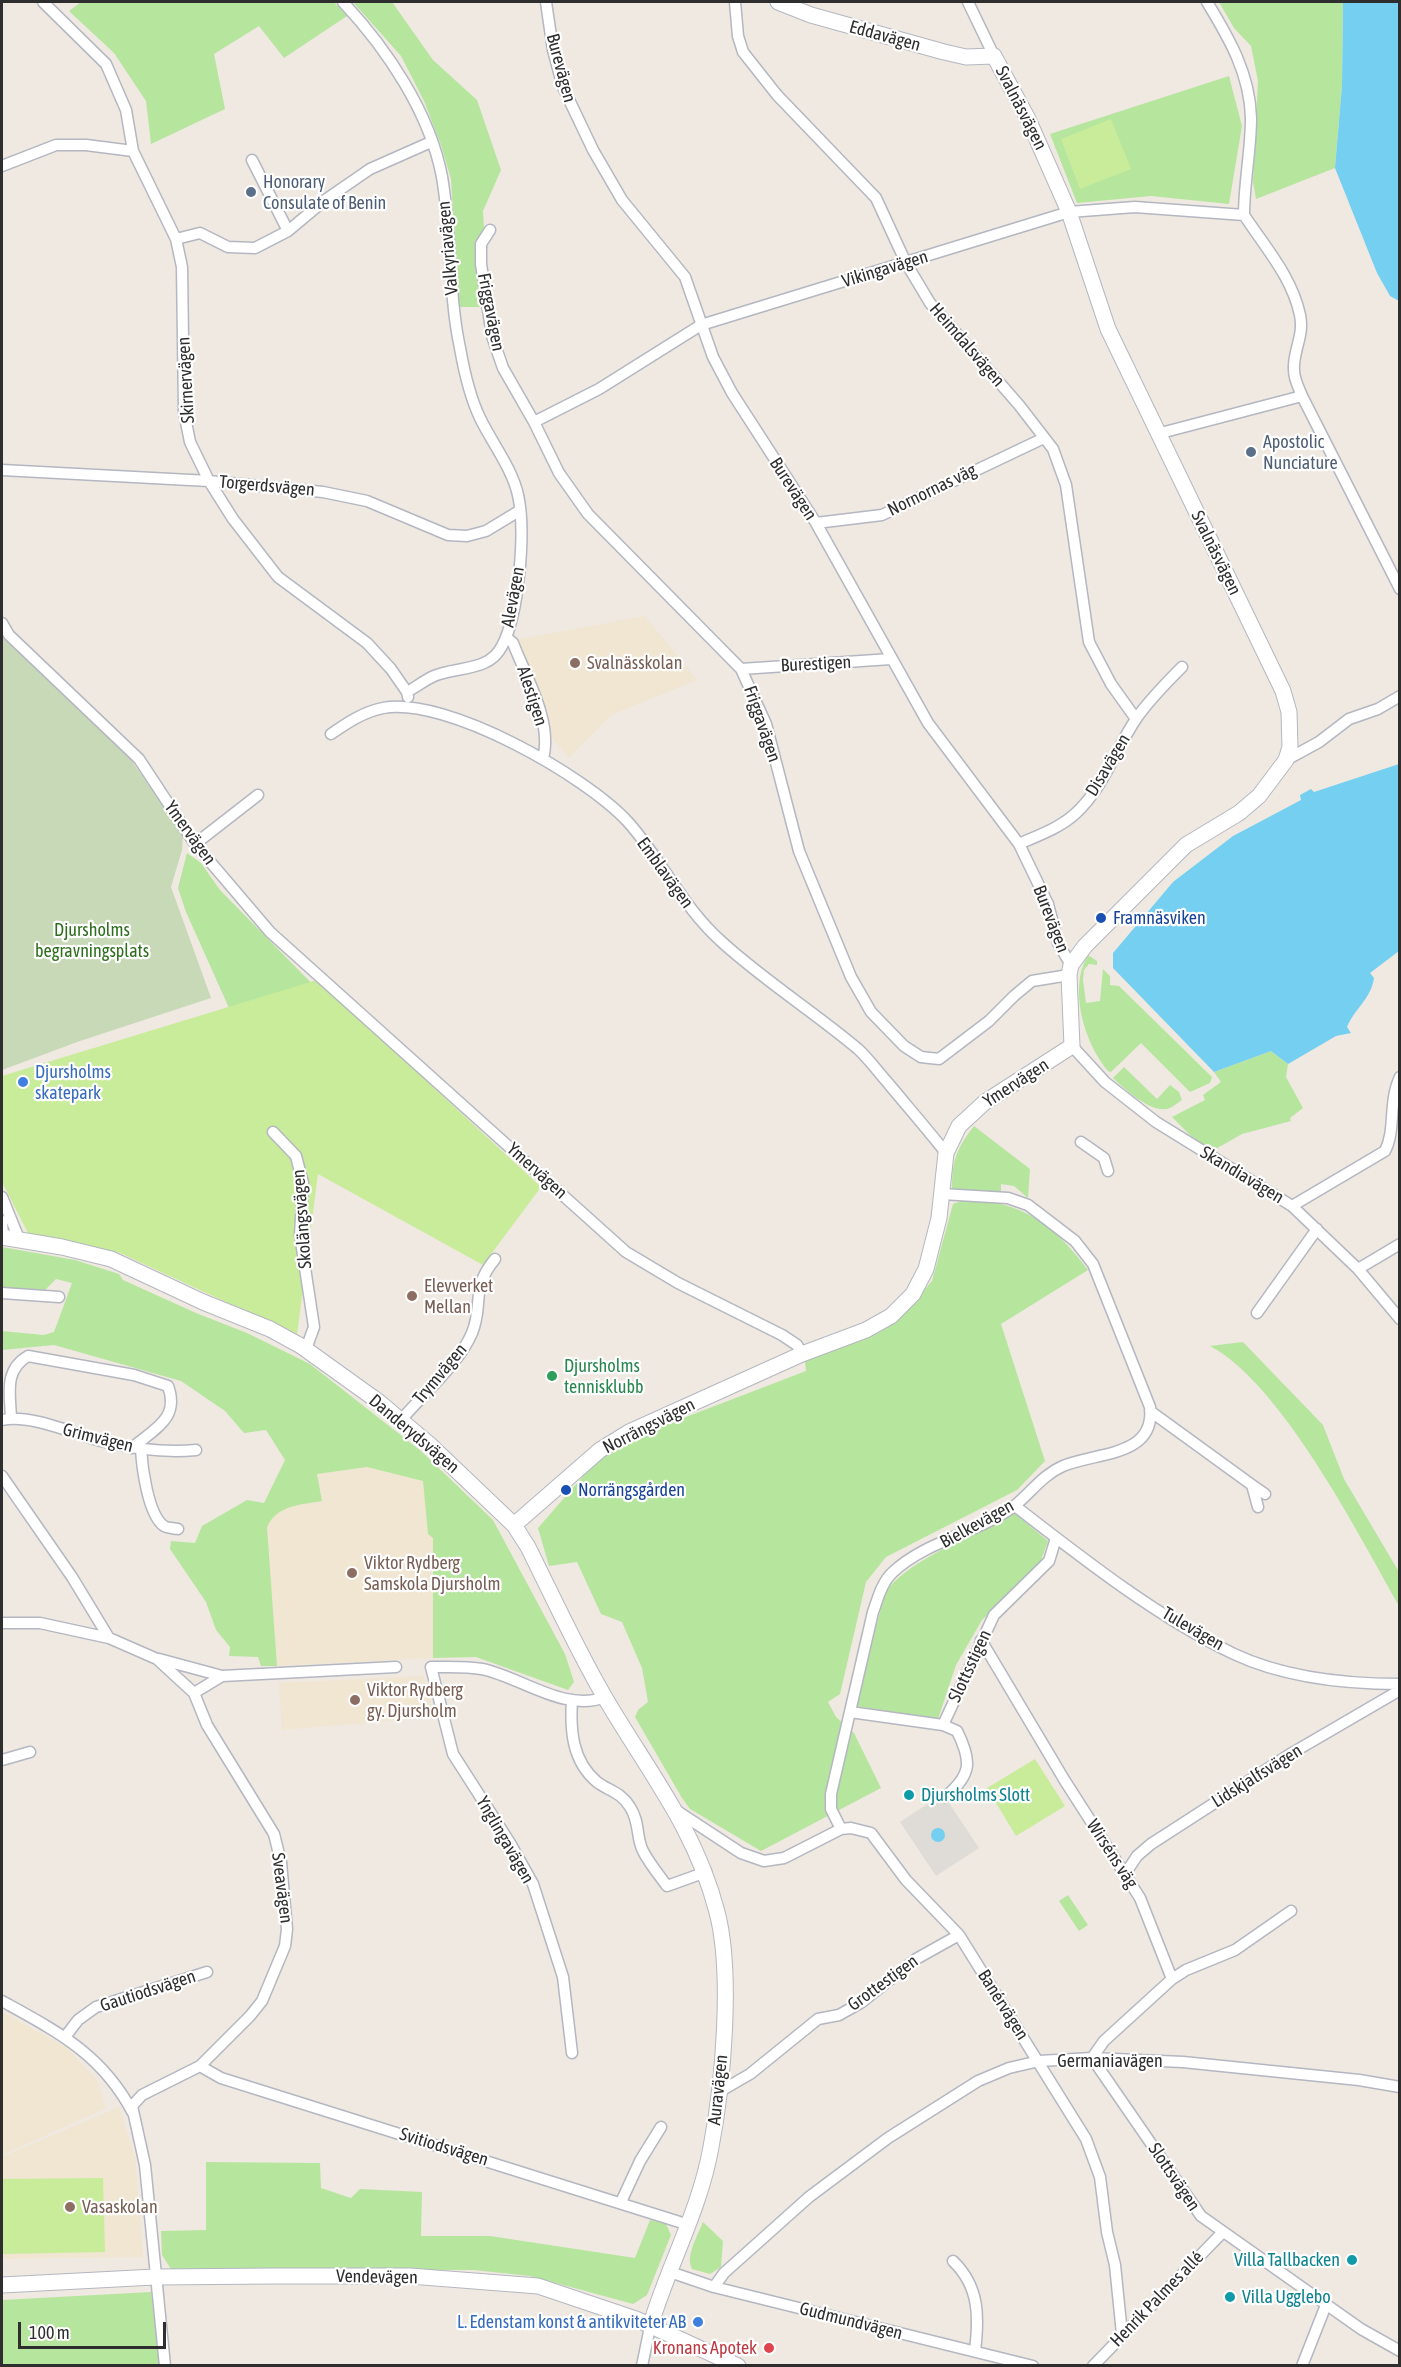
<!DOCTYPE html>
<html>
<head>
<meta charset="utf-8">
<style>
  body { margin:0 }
  #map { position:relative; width:1401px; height:2367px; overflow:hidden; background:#efe9e1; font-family:"Asap Condensed",sans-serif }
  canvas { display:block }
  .frame { position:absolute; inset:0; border:3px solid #2e2e2e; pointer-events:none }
  .scale { position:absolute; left:18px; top:2322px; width:148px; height:27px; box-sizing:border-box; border:3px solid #2e2e2e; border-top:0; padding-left:8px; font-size:18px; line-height:21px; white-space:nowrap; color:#2e2e2e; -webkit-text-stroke:4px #fff; paint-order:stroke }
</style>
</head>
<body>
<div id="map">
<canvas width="1401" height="2367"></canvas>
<div class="frame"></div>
<div class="scale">100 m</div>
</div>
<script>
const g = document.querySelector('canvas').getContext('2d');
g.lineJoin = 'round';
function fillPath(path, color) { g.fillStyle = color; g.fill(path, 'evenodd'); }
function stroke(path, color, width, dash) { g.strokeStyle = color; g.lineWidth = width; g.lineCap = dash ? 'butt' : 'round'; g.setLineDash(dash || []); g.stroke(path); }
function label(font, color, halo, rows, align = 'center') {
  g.font = font + ' "Asap Condensed",sans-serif'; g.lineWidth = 4.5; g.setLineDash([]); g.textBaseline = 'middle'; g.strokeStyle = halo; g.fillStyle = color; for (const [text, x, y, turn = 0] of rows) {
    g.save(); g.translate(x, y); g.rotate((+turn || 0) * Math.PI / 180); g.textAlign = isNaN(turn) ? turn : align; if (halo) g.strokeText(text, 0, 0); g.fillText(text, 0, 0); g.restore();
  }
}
fillPath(new Path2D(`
  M645 616 697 680 611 715 569 758 548 733 514 640Z
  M367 1467 423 1481 428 1534 433 1538V1658L277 1666 267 1527 272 1515 285 1508 322 1501 317 1474Z
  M423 1676 435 1717 282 1730 279 1683Z
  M2 2012 66 2047 97 2080 106 2108 2 2155Z
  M119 2107 135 2157 143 2257 2 2259V2157Z`), '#f0e6d1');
fillPath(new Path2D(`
  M81 2H334L347 16 284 58 259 26 214 54 225 109 151 144 146 101 114 53 69 11Z
  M353 2H392L433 60 477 100 501 170 483 211 486 262 493 307H459L451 179 441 145 424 101 401 56Z
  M1219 2H1343L1342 85 1335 168 1256 199 1253 182 1258 81 1251 46 1234 28Z
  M1229 76 1242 126 1229 204 1151 196 1077 203 1050 134Z
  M187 853 201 863 220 890 323 995 255 1066 186 912 178 888Z
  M1088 955 1097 961V965L1089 964 1084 970 1083 980 1086 1003 1100 1001 1103 969 1110 976V985L1119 986 1212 1077 1210 1083 1190 1092 1141 1043 1111 1072 1108 1071C1084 1043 1068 988 1088 955Z
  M1271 1051 1288 1064 1286 1077 1303 1108 1290 1118 1291 1121 1242 1134 1212 1151 1191 1136 1172 1117 1205 1100 1203 1095 1221 1082 1214 1072Z
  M1124 1067 1157 1099 1170 1085 1179 1092 1182 1100C1179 1102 1174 1106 1170 1108 1152 1115 1125 1089 1113 1078Z
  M974 1126 1030 1169 1028 1198 1014 1186 1001 1184V1192L956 1190 952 1188C952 1160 957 1148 974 1126Z
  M964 1200C1022 1200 1054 1225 1088 1270L1001 1324 1045 1461 1017 1490 886 1557 866 1582 840 1694 828 1702 836 1717 854 1733 881 1788 761 1851 690 1809 682 1798 635 1717 638 1710 648 1702 642 1668 622 1622 601 1614 577 1562 549 1566 538 1528 598 1459 652 1430 806 1371 805 1361 878 1333 901 1317 932 1281 953 1204Z
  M2 1247 75 1260 119 1274 123 1280 196 1313 247 1333 310 1364 421 1451 493 1520 565 1654 574 1682 568 1690 476 1657 433 1658V1538L428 1534 423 1481 367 1467 317 1474 322 1501C300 1505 277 1505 267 1527L277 1666H261L258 1657 229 1656 230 1647 216 1630 206 1602 170 1549 171 1541 195 1543 202 1526 247 1500 264 1503 285 1460 266 1430 244 1433 225 1411 181 1381 54 1345 2 1350V1331L44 1335 54 1332 72 1283 56 1279 44 1291 2 1288Z
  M1243 1342 1323 1425 1344 1479 1399 1572V1606C1359 1535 1281 1383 1210 1346Z
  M1014 1513 1048 1541 1039 1566 982 1620 956 1665 938 1719 855 1706 885 1593C905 1561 979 1533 1014 1513Z
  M1068 1895 1088 1925 1079 1931 1059 1901Z
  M206 2162 320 2163 321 2188 351 2198 360 2189 422 2192 421 2236H490L635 2258 650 2220 666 2224 671 2235 647 2295 633 2304 530 2276 474 2270 171 2269 162 2255 161 2231 206 2230Z
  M703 2222 723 2241 721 2267 710 2274 692 2269C685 2256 698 2235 703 2222Z
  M151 2292 160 2365 2 2366V2300Z`), '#b6e59e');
fillPath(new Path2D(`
  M2 637 129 757 183 834 182 850 171 887 211 998 80 1041 2 1070Z`), '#c8d9b8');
fillPath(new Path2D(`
  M1111 119 1131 169 1080 189 1061 139Z
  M317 980 541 1187 483 1265 318 1174 297 1335 120 1253 28 1233 2 1182V1076Z
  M1035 1759 1065 1806 1016 1836 987 1788Z
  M103 2178 105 2252 2 2254V2179Z`), '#c9ec9a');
fillPath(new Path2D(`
  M943 1794 979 1848 936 1876 900 1822Z`), '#dfdcd8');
fillPath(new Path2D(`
  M1343 2H1399V301L1390 296 1377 273 1335 168 1342 85Z
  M1399 764V951L1370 973 1374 978C1371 999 1355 1008 1347 1027L1351 1033 1336 1036 1288 1064 1271 1051 1214 1072 1113 968V953L1173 882 1233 836 1301 800 1300 795 1311 789 1314 792Z
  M931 1835a7 7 0 1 1 14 0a7 7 0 1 1-14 0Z`), '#75cff0');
const street = new Path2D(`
  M43 2 106 64 126 110 133 151
  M343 2C387 49 430 113 442 177 452 234 448 292 460 348 464 371 470 397 480 418 492 443 512 468 518 495 526 531 519 614 502 646 489 672 458 666 434 676 425 680 416 687 407 692
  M546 2 553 50 563 87 593 150 622 200 685 277 713 357 732 393 816 523 928 723 1019 844 1048 904 1058 943 1071 965
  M735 2 738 36 743 52 777 95 876 198 906 263 930 303 1019 405 1053 449 1066 485 1089 642 1111 684 1136 719
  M968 2 994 56
  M1207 2C1229 38 1250 74 1251 118 1251 150 1244 183 1244 215
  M252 160 288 231
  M2 166 56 145H86L133 151 176 239 182 267 184 412 190 442 209 481 233 519 278 577 367 643 391 669 407 692 408 697
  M1244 215C1265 247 1292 277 1300 315 1304 334 1295 347 1294 365 1293 377 1298 386 1302 396L1400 589
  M490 230 481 244V264L492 336 503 368 534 422 559 473 588 514 741 669 766 724 799 851 851 977 871 1012 904 1046 921 1057 939 1059 989 1021 1014 996 1032 981 1069 975
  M176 239 200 233 228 247 255 248 288 231 325 200 370 169 431 142
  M534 422 599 389 701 325 1069 212 1135 207 1244 215
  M1157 434 1302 396
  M2 470 209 481 323 492 367 501 448 535 467 536 486 531 519 511
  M816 523 882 515 1044 438
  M2 623 9 635 139 759 195 844 270 932 626 1252 678 1283 782 1335 797 1345 802 1354
  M506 637 513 643C526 677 553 722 543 759
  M741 669 891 659
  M331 734C347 723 363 712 383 708 446 696 586 776 628 822 662 860 682 907 723 943 765 981 814 1012 858 1049 869 1059 878 1072 888 1083 907 1106 927 1129 946 1153
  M1286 760 1319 742 1349 719 1378 709 1400 696
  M195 844 258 795
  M1019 844C1039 835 1060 828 1076 813 1104 787 1115 750 1136 719 1149 700 1166 683 1182 667
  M1072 1046 1105 1082 1156 1122 1292 1206 1358 1269 1400 1319
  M273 1132 296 1156 303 1183 300 1235 314 1327 306 1349
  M1081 1142 1104 1158 1108 1171
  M2 1197 19 1239
  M1292 1206 1385 1151C1396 1130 1388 1102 1400 1077
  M2 1221 3 1237
  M1358 1269 1400 1244
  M2 1293 59 1297
  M1257 1313 1317 1229
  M1150 1411 1252 1485 1258 1507
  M11 1418C10 1393 4 1370 28 1356L134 1375 168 1386C180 1419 154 1429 132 1448
  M2 1420C30 1413 76 1435 105 1442 135 1449 165 1453 196 1450
  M401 1420C422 1395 459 1364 472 1333 484 1304 470 1289 495 1259
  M141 1449C142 1467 148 1515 164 1526 167 1528 174 1528 178 1529
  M2 1476 72 1577 109 1638 157 1659 194 1693 207 1725 274 1834 281 1862 287 1929 285 1946 262 2001 250 2016 200 2066 142 2095 132 2106 145 2165 165 2366
  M1252 1485 1265 1494
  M1015 1506C1082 1558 1157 1617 1234 1654 1283 1677 1346 1684 1400 1684
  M2 1623H40L109 1638
  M981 1640 1065 1781 1140 1898 1172 1979 1104 2041 1092 2058 1201 2216 1361 2329 1400 2351
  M159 1659 222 1676 396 1667
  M194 1693 222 1676
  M572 1700C570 1730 572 1761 597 1782 609 1791 621 1792 630 1807 640 1822 636 1838 643 1851 649 1863 659 1875 667 1886L706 1872
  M850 1712 943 1725
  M2 1760 30 1752
  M945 1797C972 1775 972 1761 957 1731L943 1725 994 1615 1049 1561 1056 1538
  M677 1811 741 1853 764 1861 784 1858 841 1829 851 1828 871 1833 906 1880 959 1935 1086 2139 1100 2177 1107 2232 1115 2265 1122 2334
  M841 1829 831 1809V1794L873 1612C878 1598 882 1582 893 1572 926 1541 977 1533 1013 1507 1030 1494 1042 1475 1063 1466 1096 1452 1156 1457 1150 1407L1093 1264 1075 1241 1028 1205 1008 1198 942 1194
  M1125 1874 1137 1856 1151 1844 1292 1753 1400 1690
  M1172 1979 1186 1970 1235 1950 1291 1911
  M2 2001C58 2032 102 2054 133 2113
  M65 2037 78 2020 96 2007 207 1972
  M572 2053 563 1977 533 1884 510 1843 453 1754 431 1667C447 1667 466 1666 482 1669 521 1677 565 1713 605 1697
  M200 2066 221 2078 689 2225
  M719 2092 750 2074 818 2019 839 2015 862 2002 916 1959 959 1935
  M621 2202 640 2161 661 2127
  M953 2261C980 2287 979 2318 975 2351
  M670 2272 714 2287 1033 2366
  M714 2287 724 2273 809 2197 888 2138 978 2081 1009 2068 1039 2061 1092 2058 1183 2062 1359 2080 1400 2087
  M642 2366 650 2327
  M1093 2366 1222 2233
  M1302 2366 1326 2305`);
const secondary = new Path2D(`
  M2 1237 62 1247 111 1259 203 1302 270 1329 301 1346 379 1402 429 1444 514 1525 528 1547C553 1597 576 1648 604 1696 647 1770 695 1827 717 1912 733 1973 723 2085 711 2147 700 2210 668 2266 650 2327
  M514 1525 600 1450 629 1432 802 1354 866 1330 891 1316 913 1294 926 1269 939 1218 946 1153 959 1126 985 1102 1072 1046 1069 975 1071 965 1085 946 1186 845 1239 813 1259 796 1286 760 1290 747 1289 712 1283 691 1108 329 1069 212 1028 119 994 56 966 57 944 52 811 15 778 2
  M2 2285 155 2277 276 2276H410L538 2286 636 2319 738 2366`);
stroke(street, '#b4b7c1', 13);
stroke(secondary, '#b4b7c1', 17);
stroke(street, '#fff', 10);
stroke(secondary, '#fff', 15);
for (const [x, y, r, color] of [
  [251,192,6,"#5c6f8a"],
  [1251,452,6,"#5c6f8a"],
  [575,663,6,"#8d6e63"],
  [1101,918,6,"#1a4fb4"],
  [23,1082,6,"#3f7fe0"],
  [412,1296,6,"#8d6e63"],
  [552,1376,6,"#2e9e5b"],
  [566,1490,6,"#1a4fb4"],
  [352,1573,6,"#8d6e63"],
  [355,1700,6,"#8d6e63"],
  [909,1795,6,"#0f9aa8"],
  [70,2207,6,"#8d6e63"],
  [1352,2260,6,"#0f9aa8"],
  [1230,2297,6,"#0f9aa8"],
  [698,2322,6,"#3f7fe0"],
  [769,2348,6,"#e0444e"]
]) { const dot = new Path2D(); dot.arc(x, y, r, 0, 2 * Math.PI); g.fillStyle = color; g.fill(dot); stroke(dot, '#fff', 2); }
label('18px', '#2e2e2e', '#fff', [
  ["Eddavägen",885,36,15],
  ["Burevägen",561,68,75],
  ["Svalnäsvägen",1021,108,63],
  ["Valkyriavägen",448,248,-95],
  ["Vikingavägen",885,269,-17],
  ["Friggavägen",491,312,79],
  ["Heimdalsvägen",967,345,49],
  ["Skirnervägen",186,380,-93],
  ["Torgerdsvägen",267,486,5],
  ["Burevägen",793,489,57],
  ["Nornornas väg",932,490,-26],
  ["Svalnäsvägen",1216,553,64],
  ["Alevägen",513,597,-80],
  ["Burestigen",816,664,-3],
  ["Alestigen",532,696,72],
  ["Friggavägen",762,724,71],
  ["Disavägen",1108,765,-59],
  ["Ymervägen",190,833,54],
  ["Emblavägen",665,873,54],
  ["Burevägen",1051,919,69],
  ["Ymervägen",1016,1083,-33],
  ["Ymervägen",537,1171,42],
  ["Skandiavägen",1242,1175,31],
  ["Skolängsvägen",302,1219,-94],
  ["Trymvägen",440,1374,-50],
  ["Norrängsvägen",649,1426,-27],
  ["Danderydsvägen",414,1434,40],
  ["Grimvägen",98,1438,14],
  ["Bielkevägen",977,1524,-29],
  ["Tulevägen",1193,1629,30],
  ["Slottsstigen",970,1666,-65],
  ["Lidskjalfsvägen",1257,1776,-32],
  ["Ynglingavägen",505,1840,60],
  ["Wirséns väg",1112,1854,57],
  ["Sveavägen",282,1888,83],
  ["Grottestigen",883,1983,-36],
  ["Gautiodsvägen",148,1991,-18],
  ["Banérvägen",1003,2005,58],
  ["Germaniavägen",1110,2061],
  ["Auravägen",718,2090,-84],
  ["Svitiodsvägen",444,2147,17],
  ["Slottsvägen",1174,2177,56],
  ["Vendevägen",377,2277,1],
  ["Henrik Palmes allé",1157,2299,-46],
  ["Gudmundvägen",851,2321,14]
]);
label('18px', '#4e5e75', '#fff', [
  ["Honorary",263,182],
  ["Consulate of Benin",263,203],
  ["Apostolic",1263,442],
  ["Nunciature",1263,463]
], 'left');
label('18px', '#785e54', '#fff', [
  ["Svalnässkolan",587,663],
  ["Elevverket",424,1286],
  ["Mellan",424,1307],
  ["Viktor Rydberg",364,1563],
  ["Samskola Djursholm",364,1584],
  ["Viktor Rydberg",367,1690],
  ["gy. Djursholm",367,1711],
  ["Vasaskolan",82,2207]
], 'left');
label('18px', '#164399', '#fff', [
  ["Framnäsviken",1113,918],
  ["Norrängsgården",578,1490]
], 'left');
label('18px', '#2c6e1b', '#fff', [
  ["Djursholms",92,930],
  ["begravningsplats",92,951]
]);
label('18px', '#366cbe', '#fff', [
  ["Djursholms",35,1072],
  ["skatepark",35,1093],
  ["L. Edenstam konst & antikviteter AB",686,2322,"right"]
], 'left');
label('18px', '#27864d', '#fff', [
  ["Djursholms",564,1366],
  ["tennisklubb",564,1387]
], 'left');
label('18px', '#0d838f', '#fff', [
  ["Djursholms Slott",921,1795],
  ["Villa Tallbacken",1340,2260,"right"],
  ["Villa Ugglebo",1242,2297]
], 'left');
label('18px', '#be3a42', '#fff', [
  ["Kronans Apotek",757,2348]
], 'right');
</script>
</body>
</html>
